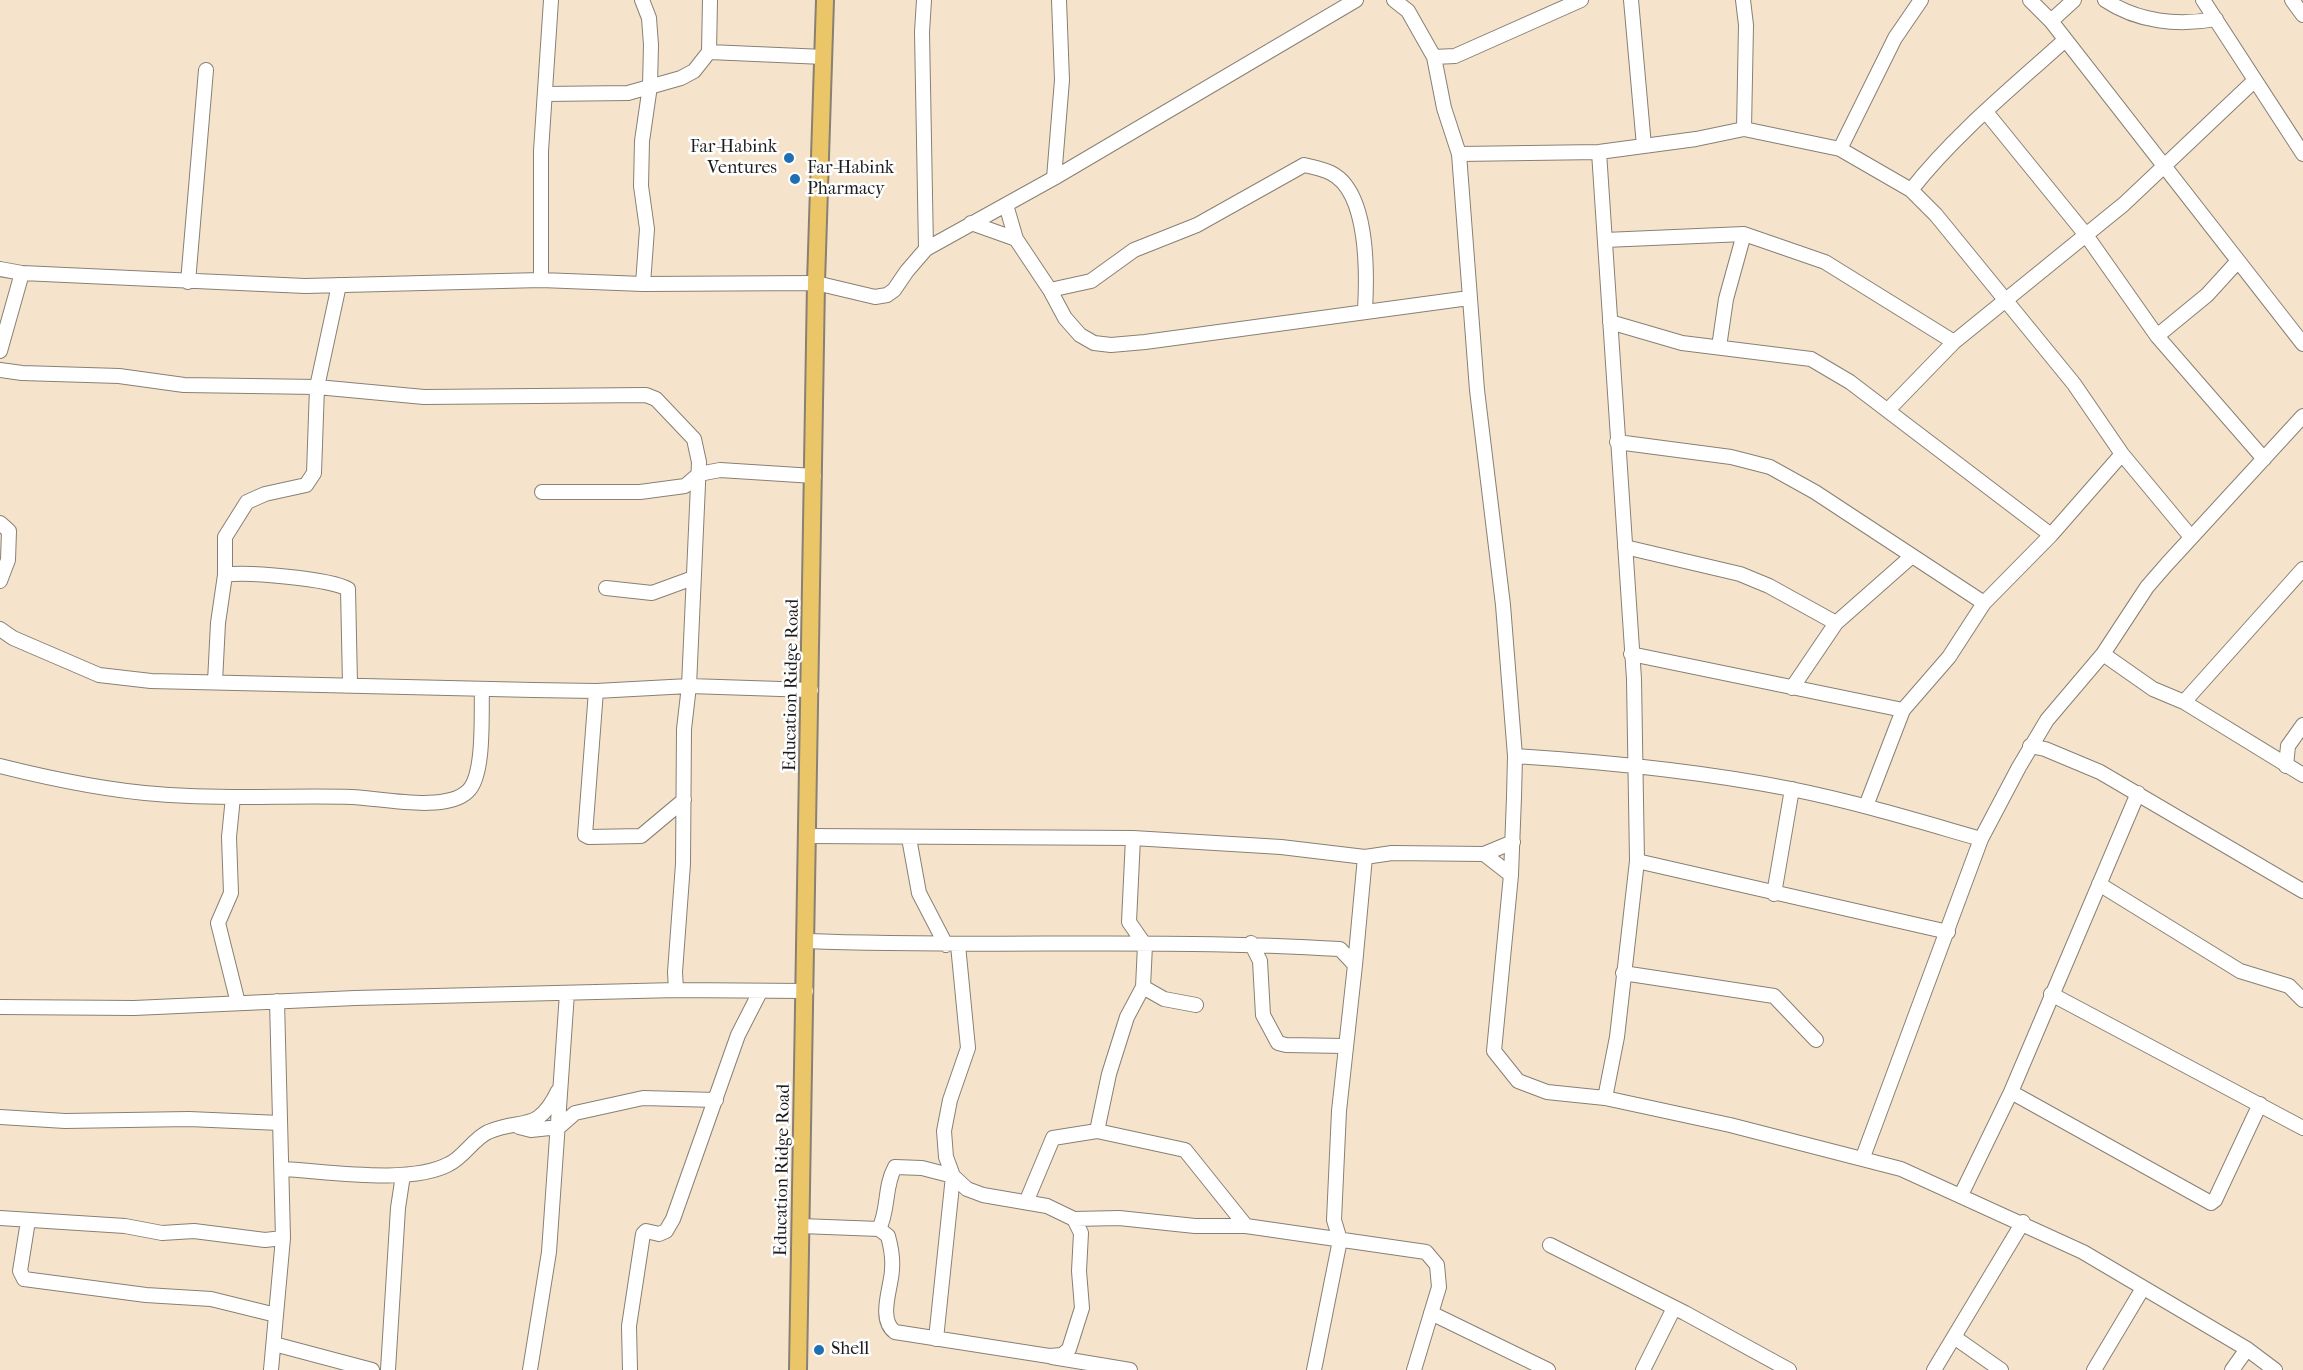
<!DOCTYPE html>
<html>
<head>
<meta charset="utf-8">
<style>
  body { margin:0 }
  canvas { display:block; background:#f5e4cb }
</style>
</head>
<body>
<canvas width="2303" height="1370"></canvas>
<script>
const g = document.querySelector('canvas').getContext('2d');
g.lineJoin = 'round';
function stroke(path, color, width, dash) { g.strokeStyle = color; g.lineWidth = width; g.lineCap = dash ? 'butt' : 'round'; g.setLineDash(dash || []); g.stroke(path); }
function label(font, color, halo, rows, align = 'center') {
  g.font = font + ' "IM FELL French Canon",serif'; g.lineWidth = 5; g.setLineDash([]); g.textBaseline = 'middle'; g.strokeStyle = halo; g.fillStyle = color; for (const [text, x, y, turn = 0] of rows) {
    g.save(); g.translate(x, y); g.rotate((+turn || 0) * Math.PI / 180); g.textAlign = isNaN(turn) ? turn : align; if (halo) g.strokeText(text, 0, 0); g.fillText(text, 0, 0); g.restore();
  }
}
const minor = new Path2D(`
  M642 0 649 18 651 45 650 86 642 141 641 186 647 229 643 284
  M924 0 922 32 926 249
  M1394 0 1408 11 1434 57 1444 108 1459 154 1477 390 1503 605 1515 756 1514 797 1511 875 1494 1051 1518 1081 1547 1092 1605 1098 1730 1125 1901 1169 2083 1252 2247 1349 2275 1370
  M1631 0 1644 146
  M1743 0 1746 25 1744 129
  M2030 0 2051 21 2303 344
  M2105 0C2138 22 2178 26 2216 19
  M2203 0 2303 154
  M2292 0 2303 15
  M2051 21 2074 0
  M709 52 824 57
  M1434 57 1455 56 1581 0
  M545 94 628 93 681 78 694 71 709 52 710 0
  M1986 112 2086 235 2157 336 2264 459
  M1840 149 1895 38 1921 0
  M1599 152 1634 679 1637 861 1617 1037 1605 1098
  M1459 154 1599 152 1696 139 1744 129 1840 149 1911 190 1936 215 2074 384 2122 454 2191 537
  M1054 178 1062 80 1059 0
  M1911 190C1955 134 2012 88 2065 40
  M1006 205 1016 239 1050 290 1065 318 1080 335 1094 343 1111 345 1145 342 1469 298
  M971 223 1016 239
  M1605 240 1744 234 1825 262 1954 342
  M0 269 22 273 305 286 541 280 643 284 816 283 875 297 887 295 894 290 907 271 926 249 1054 178 1356 0
  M541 280V151L551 0
  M188 282 206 70
  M1050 290 1091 281 1134 250 1197 225 1304 165C1313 167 1323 169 1331 173 1369 192 1367 275 1365 310
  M1610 322 1682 343 1811 359 1850 382 2051 535
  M2157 336 2207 295 2238 261
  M1719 347 1726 299 1744 234
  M0 351 22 273
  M0 370 22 373 119 376 184 385 317 387 424 397 646 395 656 399 694 439 699 462 689 686 684 729 683 864 675 972 676 990
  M1888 410 1954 342 2124 204 2254 81
  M1617 442 1731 457 1770 467 1815 492 1984 603
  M542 492H640L685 486 699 474 720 470 814 476
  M0 523 9 531 8 560 0 581
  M1625 547 1740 574 1769 586 1836 623
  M225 575C246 571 330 579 348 589L350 684
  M606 588 652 593 693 578
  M0 629 13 638 99 675 151 681 533 690 596 691 689 686 811 690
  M1631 654 1903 710
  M2103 654 2153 689 2184 702 2303 775
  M215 682 218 623 225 575V537L247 502 265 494 306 485 314 473 317 387 339 285
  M1792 688 1836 623 1912 556
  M596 691 585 835 589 837 641 836 684 800
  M2184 702 2303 569
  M2030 746 2045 749 2100 772 2303 891
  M1515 756C1608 762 1700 771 1791 789 1856 802 1918 821 1981 839
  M0 766C52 779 103 790 157 794 222 800 287 795 352 797 381 798 446 813 468 791 485 775 481 713 482 689
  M2286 766 2288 746 2303 725
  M233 797 229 837 231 893 218 923 238 1003
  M1866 806 1903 710 1949 657 1984 603 2051 535 2122 454
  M809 836 1133 838 1281 847 1365 857 1392 853 1484 854 1513 842
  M909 838 919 893 946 945
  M1484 854 1511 875
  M1637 861 1948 932
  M2099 884 2240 971 2289 986 2303 1000
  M1774 894 1792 789
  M807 941C984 948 1162 938 1340 949L1355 965 1365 857
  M1251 943 1260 961 1263 1015 1278 1043 1286 1045 1345 1046
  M958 945 968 1048 950 1100 944 1131 946 1157 953 1176 967 1189 983 1195 1047 1206 1074 1219 1119 1218 1195 1226H1246L1426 1252 1437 1265 1439 1287 1414 1370
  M1623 973 1774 996 1816 1040
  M1143 987 1164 999 1196 1005
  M2051 994 2303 1128
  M0 1007 134 1008 355 998 676 990 806 991
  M2011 1092 2211 1203 2215 1200 2260 1104
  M0 1117 65 1121 189 1119 280 1123
  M519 1127 531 1130 559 1127 575 1113 643 1098 716 1100
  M1097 1131 1109 1074 1127 1017 1143 987 1145 945 1129 922 1133 838
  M1863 1157 1981 839 2019 767 2047 720 2103 654 2147 587 2167 564 2303 416
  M282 1169C326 1171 411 1185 449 1164 464 1157 473 1139 488 1132 523 1117 537 1134 558 1091
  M1961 1195 2011 1092 2138 793
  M1027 1200 1053 1138 1097 1131 1185 1150 1246 1226
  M0 1218 125 1226 162 1233 194 1231 265 1240 283 1238
  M28 1221 20 1271 24 1279 146 1295 211 1299 276 1315
  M801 1226 879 1229 888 1236C891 1247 893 1258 892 1269 892 1286 877 1319 895 1332L1049 1356 1062 1355 1069 1349 1082 1308 1079 1271 1081 1233 1074 1219
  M879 1229C889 1209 884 1187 895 1167L922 1168 953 1176
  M1550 1245 1685 1313 1789 1370
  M1431 1313 1548 1370
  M1954 1337 2001 1370
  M936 1339 953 1176
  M274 1344 372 1370
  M1052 1357 1130 1370
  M271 1370 283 1238 277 1001
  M388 1370 398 1208 403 1175
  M530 1370 549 1252 567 993
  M630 1370 629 1326 643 1234 646 1231 659 1234 666 1231 673 1219 738 1035 760 992
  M1314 1370 1340 1240 1334 1220 1339 1111 1355 965
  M1643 1370 1674 1308
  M1934 1370 2023 1222
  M2094 1370 2143 1288
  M2232 1370 2247 1349`);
const major = new Path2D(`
  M798 1370 816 283 825 0`);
stroke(minor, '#888074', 16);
stroke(major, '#888074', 20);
stroke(minor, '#fff', 14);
stroke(major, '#ebc669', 16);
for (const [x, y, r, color] of [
  [789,158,6,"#1f6fb2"],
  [795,179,6,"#1f6fb2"],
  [819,1350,6,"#1f6fb2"]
]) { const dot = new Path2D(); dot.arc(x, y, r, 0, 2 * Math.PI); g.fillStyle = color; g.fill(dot); stroke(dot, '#fff', 2); }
label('18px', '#1c1c1c', '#fff', [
  ["Far-Habink",777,148,"right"],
  ["Ventures",777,169,"right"],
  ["Far-Habink",807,169],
  ["Pharmacy",807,190],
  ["Shell",831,1350]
], 'left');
label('18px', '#1c1c1c', '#fff', [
  ["Education Ridge Road",792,685,-89],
  ["Education Ridge Road",783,1170,-89]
]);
</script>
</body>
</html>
